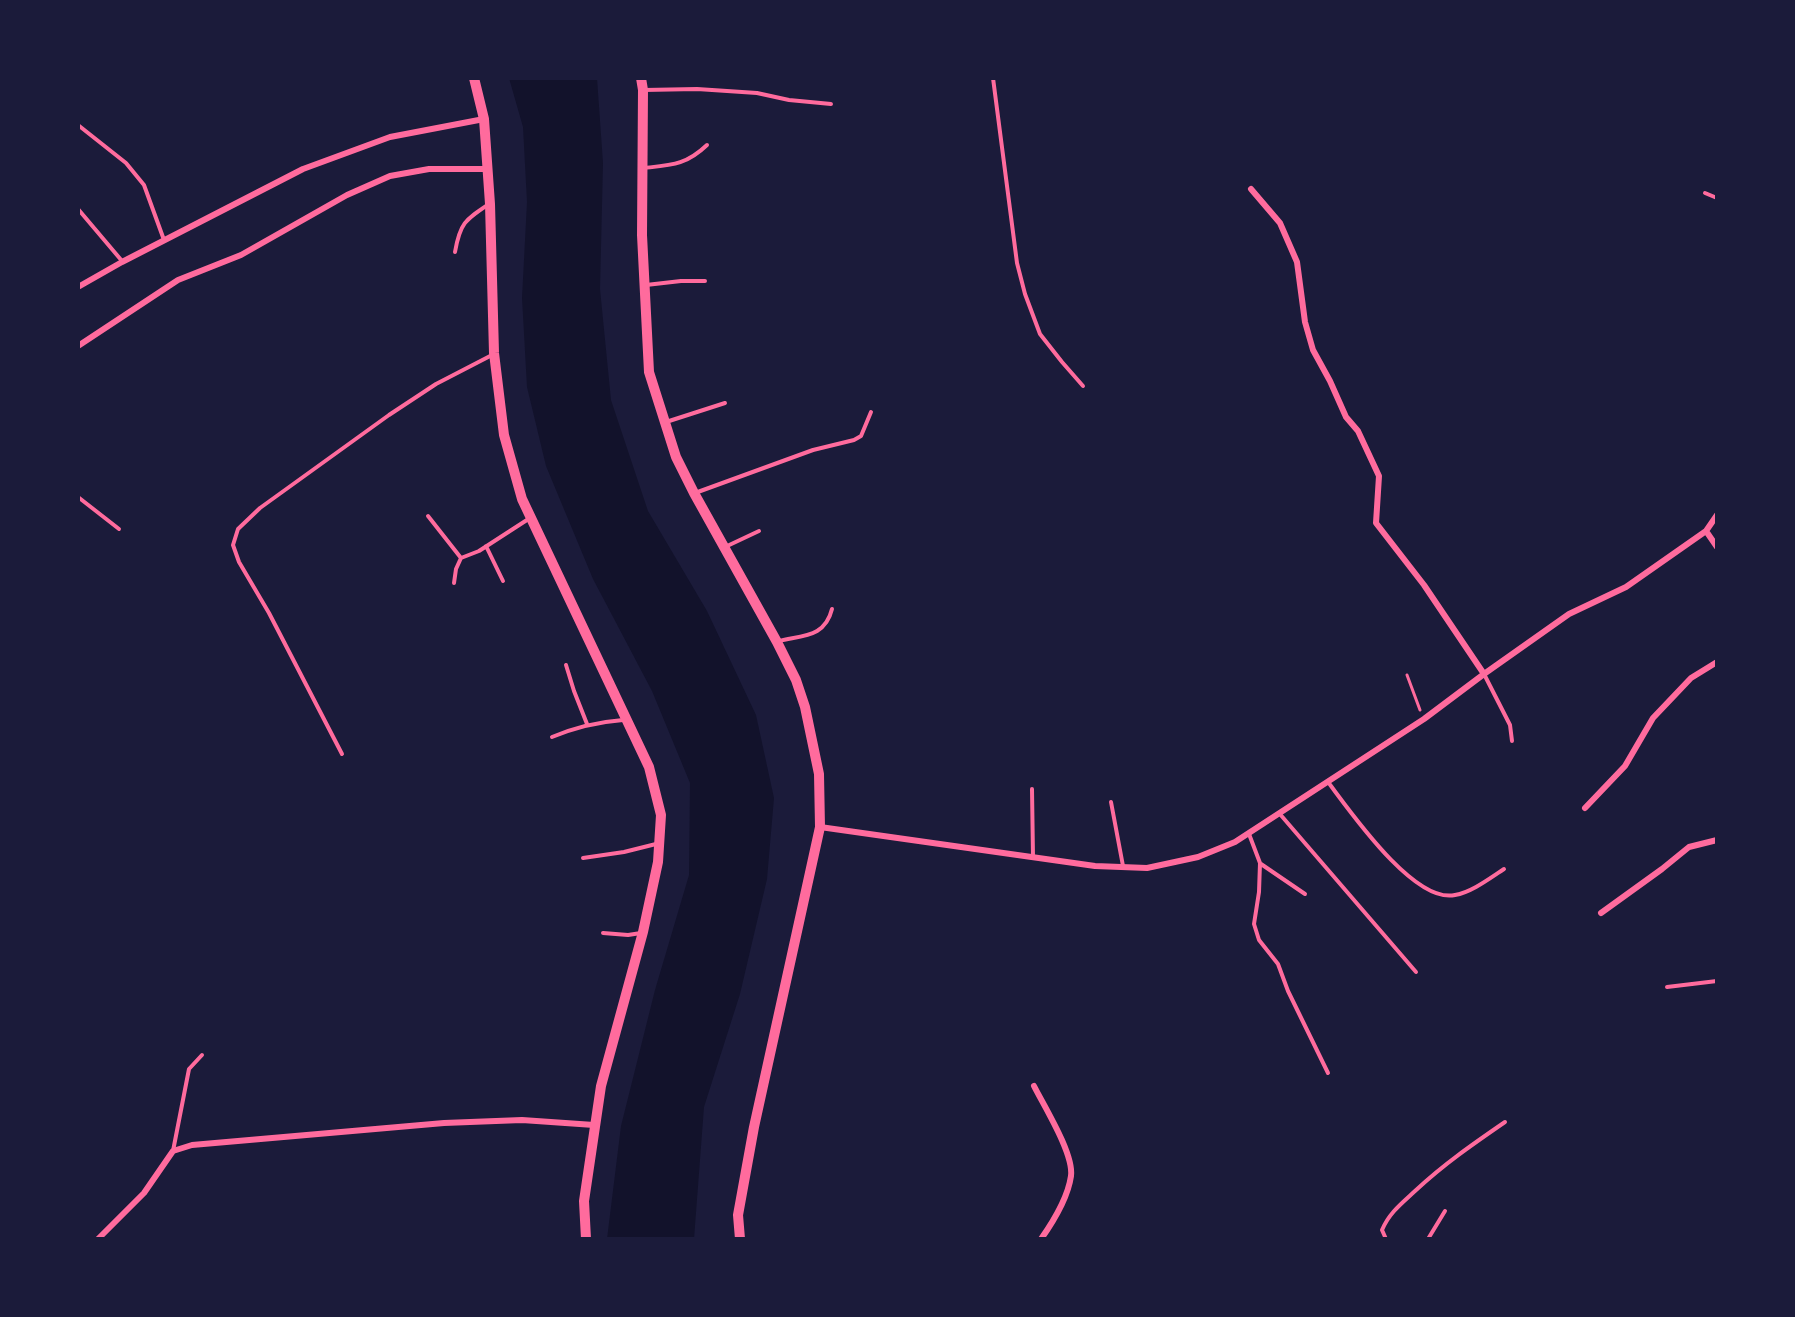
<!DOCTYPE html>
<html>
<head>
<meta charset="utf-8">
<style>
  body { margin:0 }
  #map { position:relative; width:1795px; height:1317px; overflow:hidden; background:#1b1b3a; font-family:Montserrat,sans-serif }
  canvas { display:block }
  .frame { position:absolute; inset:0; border:80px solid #1b1b3a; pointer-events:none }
</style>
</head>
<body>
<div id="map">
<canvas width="1795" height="1317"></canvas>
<div class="frame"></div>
</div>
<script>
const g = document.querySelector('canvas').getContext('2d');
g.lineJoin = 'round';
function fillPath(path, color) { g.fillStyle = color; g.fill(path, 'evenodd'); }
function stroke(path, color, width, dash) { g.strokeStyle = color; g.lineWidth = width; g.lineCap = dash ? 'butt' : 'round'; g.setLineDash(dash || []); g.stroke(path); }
fillPath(new Path2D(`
  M509 78H597L603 163 600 289 611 400 648 511 707 611 756 715 774 798 767 879 740 994 704 1107 694 1239H607L621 1126 655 990 689 875 690 783 652 691 593 579 546 466 527 387 522 298 527 202 523 127Z`), '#12122b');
stroke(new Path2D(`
  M1407 675 1420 710`), '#ff6b9d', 3);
stroke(new Path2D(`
  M993 78 1017 263 1025 294 1040 334 1062 362 1083 386
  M644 90 697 89 757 93 789 100 831 104
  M78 125 126 163 144 185 164 240
  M644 168C672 165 686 165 707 145
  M1705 193 1717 198
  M78 209 122 261
  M455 252C460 223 465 220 489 204
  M646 285 681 281H705
  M666 422 725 403
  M695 493 813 450 854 440 861 436 871 412
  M78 497 119 529
  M428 516 461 558 479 551 530 518
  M486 546 503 581
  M725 547 759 531
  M454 583 456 569 461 558
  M779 641C804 635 825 637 832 609
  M566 665 574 691 587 724
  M1484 674 1510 725 1512 741
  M552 737C576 727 597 722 623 720
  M342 754 269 613 239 562 233 545 238 529 260 508 389 415 436 384 494 354
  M1328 782C1350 811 1414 904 1455 895 1472 892 1490 878 1504 869
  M1032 789 1033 857
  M1111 802 1123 866
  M1279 813 1416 972
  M1249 834 1260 863 1259 892 1254 924 1259 940 1278 964 1288 991 1328 1073
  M583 858 624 852 656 844
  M1261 864 1305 894
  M603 933 628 935 641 933
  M1667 987 1717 981
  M173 1151 189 1069 202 1055
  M1386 1239 1382 1230C1389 1213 1402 1203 1415 1191 1444 1164 1473 1144 1505 1122
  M1428 1239 1445 1211`), '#ff6b9d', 4);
stroke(new Path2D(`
  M1251 189 1280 223 1297 262 1305 322 1313 350 1330 381 1346 417 1358 431 1379 476 1376 523 1424 585 1484 674
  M78 287 122 262 303 169 390 137 484 119
  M78 346 178 280 241 255 347 195 390 176 429 169H488
  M1706 531 1717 547
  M1585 808 1625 766 1653 718 1691 678 1717 662
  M820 827 1095 866 1147 868 1198 857 1235 842 1424 719 1484 674 1569 614 1626 587 1706 531 1717 515
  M1601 913 1662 869 1689 847 1717 840
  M1034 1086C1044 1106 1074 1154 1071 1176 1068 1197 1053 1222 1041 1239
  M98 1239 144 1193 173 1151 192 1145 444 1123 522 1120 594 1125`), '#ff6b9d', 6);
stroke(new Path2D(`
  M474 78 484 119 490 204 494 353 504 435 522 499 649 767 661 815 658 862 643 932 601 1086 584 1201 586 1239
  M641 78 643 90 642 235 649 372 676 457 694 493 777 642 796 680 805 707 819 774 820 827 754 1127 738 1215 740 1239`), '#ff6b9d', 10);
</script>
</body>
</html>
